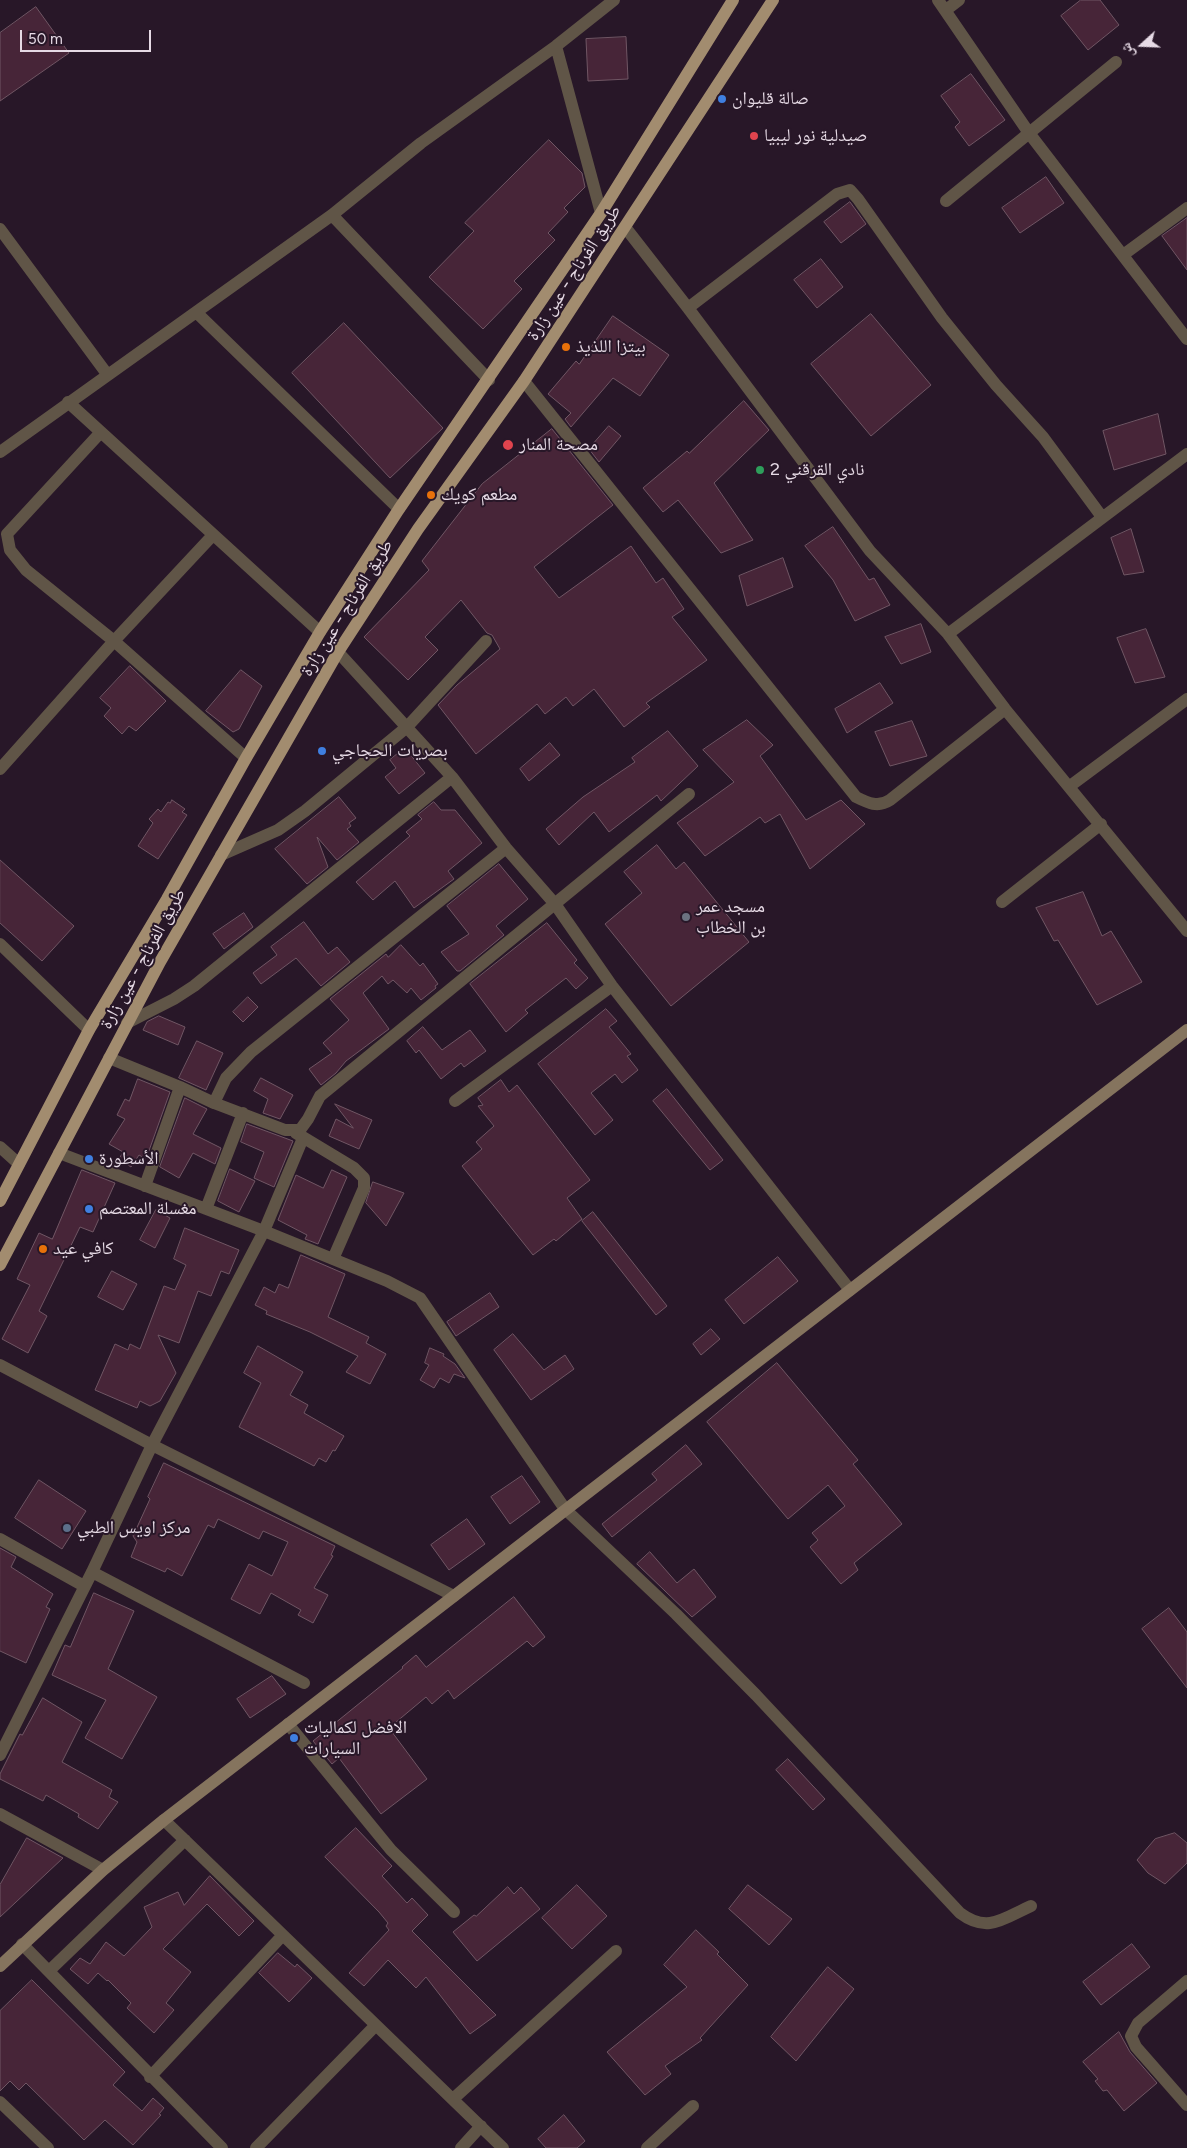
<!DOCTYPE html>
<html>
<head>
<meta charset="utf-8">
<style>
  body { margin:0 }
  #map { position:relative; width:1187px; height:2148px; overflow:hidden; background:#281728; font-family:Figtree,"Noto Naskh Arabic",sans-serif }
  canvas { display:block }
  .north { position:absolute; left:1117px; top:20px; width:50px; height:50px; -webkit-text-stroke:4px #281728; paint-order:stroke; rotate:250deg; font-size:14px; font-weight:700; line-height:20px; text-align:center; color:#e6dae5 }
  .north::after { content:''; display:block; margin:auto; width:18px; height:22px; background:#e6dae5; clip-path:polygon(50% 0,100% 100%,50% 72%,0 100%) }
  .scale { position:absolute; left:20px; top:30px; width:131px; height:22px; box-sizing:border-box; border:2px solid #e6dae5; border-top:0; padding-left:6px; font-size:15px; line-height:18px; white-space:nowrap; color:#e6dae5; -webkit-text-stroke:4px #281728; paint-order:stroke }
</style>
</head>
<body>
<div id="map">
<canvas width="1187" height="2148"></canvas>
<div class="north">ش</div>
<div class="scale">50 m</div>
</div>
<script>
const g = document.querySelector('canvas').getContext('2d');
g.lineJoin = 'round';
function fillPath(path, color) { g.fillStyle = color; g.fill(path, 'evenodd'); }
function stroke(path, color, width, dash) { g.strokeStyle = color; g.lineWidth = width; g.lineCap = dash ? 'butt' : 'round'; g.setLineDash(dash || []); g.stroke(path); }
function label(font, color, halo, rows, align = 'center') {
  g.font = font + ' Figtree,"Noto Naskh Arabic",sans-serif'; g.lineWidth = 4; g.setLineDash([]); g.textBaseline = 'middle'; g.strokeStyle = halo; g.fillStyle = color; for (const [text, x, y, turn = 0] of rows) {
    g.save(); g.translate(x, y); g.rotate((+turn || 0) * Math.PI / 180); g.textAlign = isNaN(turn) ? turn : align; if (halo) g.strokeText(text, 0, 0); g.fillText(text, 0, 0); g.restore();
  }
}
const building = new Path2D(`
  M1081 0H1100L1119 25 1088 50 1061 16Z
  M36 7 69 53 0 101V33Z
  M626 37 628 79 588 81 586 39Z
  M971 74 1005 120 969 146 955 127 960 122 941 96Z
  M549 140 582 173 585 187 564 208 568 212 548 233 555 240 514 281 522 289 483 329 429 277 474 231 465 223Z
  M1046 177 1064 203 1020 233 1002 208Z
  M850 202 866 224 841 243 824 222Z
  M1187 218V270L1162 236Z
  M821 259 843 287 817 308 794 280Z
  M871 314 931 385 871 436 811 364Z
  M613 316 669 355 640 396 613 378 571 427 565 419 571 413 548 394 576 361 579 364Z
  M344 323 443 428 390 478 292 373Z
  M744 401 769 430 714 483 753 540 721 553 678 500 663 512 643 488 687 451 689 453Z
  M1158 414 1166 454 1114 470 1103 431Z
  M609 426 621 436 599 462 589 449Z
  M552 429 613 505 534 567 559 598 631 546 656 583 663 578 684 609 672 617 707 660 646 703 650 707 624 727 594 689 573 706 566 697 545 714 537 704 476 754 438 705 457 685 500 649 492 635 487 633 461 600 425 637 438 650 408 680 364 637 429 570 422 561 482 484Z
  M833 527 869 580 874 578 890 605 855 621 833 580 805 546Z
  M1131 529 1144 572 1124 575 1111 538Z
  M783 558 793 587 747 606 739 576Z
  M921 624 931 652 901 664 885 637Z
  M1146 629 1165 677 1135 683 1117 638Z
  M130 666 166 701 136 731 129 726 122 734 104 716 111 708 100 698Z
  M241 670 262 686 239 729 233 732 206 711Z
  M880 683 893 703 847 733 835 709Z
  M747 720 773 745 760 756 806 820 841 800 865 824 810 869 780 814 765 823 760 817 705 856 677 823 734 782 703 750Z
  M912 721 927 756 890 766 875 732Z
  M668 731 698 766 661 801 657 795 609 832 594 812 559 845 546 829 583 797 635 762 632 758Z
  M550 743 560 755 529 781 520 769Z
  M405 748 425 773 399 794 385 777 396 768 390 760Z
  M339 797 356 818 349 823 351 826 347 829 359 842 337 860 317 837 328 867 307 884 275 849Z
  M172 800 185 809 182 812 187 815 158 859 138 846 153 823 149 819 158 809 161 812 168 802 170 803Z
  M434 802 441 810H455L482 843 448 871 454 879 414 908 395 881 373 900 356 882 410 836 406 832 422 819 418 815Z
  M657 845 676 869 684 862 749 942 671 1006 605 924 642 893 624 872Z
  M0 860 74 926 42 961 0 923Z
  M499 864 528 899 496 926 504 935 460 971H457L441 952 469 934 447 906Z
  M1083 892 1102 936 1111 931 1142 982 1097 1005 1058 940 1054 941 1036 908Z
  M244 913 253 927 224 949 213 934Z
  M304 922 328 954 337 947 350 962 321 986 296 958 261 984 253 973 277 955 271 947Z
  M547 923 577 960 574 963 588 978 576 989 566 978 525 1010 528 1013 506 1032 470 984Z
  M401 945 420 966 423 963 438 984 435 986 436 988 421 1000 411 988 407 993 393 980 388 984 382 976 363 993 389 1029 346 1061 336 1073 321 1085 309 1069 332 1053 323 1043 349 1020 330 999 386 954 388 957Z
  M248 997 258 1007 243 1022 233 1012Z
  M606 1009 617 1021 609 1027 631 1054 627 1056 638 1070 622 1083 615 1074 591 1093 613 1120 595 1135 538 1064Z
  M159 1016 185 1027 178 1045 143 1030 147 1022Z
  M423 1027 442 1050 470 1030 486 1051 464 1067 461 1063 441 1079 419 1050 416 1053 407 1041Z
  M197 1041 223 1053 206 1090 179 1078Z
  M261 1078 293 1095 280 1119 263 1113 268 1099 254 1091Z
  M138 1079 170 1092 146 1159 139 1155 131 1167 119 1159 123 1152 109 1144 125 1119 117 1115 125 1099 129 1101Z
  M501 1080 509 1092 517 1085 590 1180 567 1198 582 1219 556 1241 554 1239 533 1255 462 1166 482 1149 476 1142 494 1126 478 1106 483 1105 478 1098Z
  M667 1089 723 1160 710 1170 653 1101Z
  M185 1098 207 1109 193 1134 221 1148 215 1164 193 1153 179 1178 160 1167Z
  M335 1104 372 1120 359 1149 329 1136 336 1119 353 1128Z
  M247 1124 293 1141 274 1187 254 1178 264 1152 241 1142Z
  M230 1169 255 1181 239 1212 218 1201Z
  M82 1170 115 1183 93 1232 80 1227 39 1311 47 1316 28 1353 2 1339 30 1285 17 1279 39 1233 52 1239Z
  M332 1170 347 1177 318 1244 305 1239 307 1235 278 1220 296 1175 323 1188Z
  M373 1182 404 1193 386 1226 366 1203Z
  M156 1210 170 1218 155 1248 140 1240Z
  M593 1212 667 1306 656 1315 582 1221Z
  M185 1228 239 1250 229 1274 221 1271 211 1296 198 1291 179 1343 158 1335 176 1373 160 1401 150 1406 140 1401 137 1408 95 1390 115 1344 128 1350 130 1344 140 1349 164 1286 175 1290 186 1265 174 1259Z
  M301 1255 345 1274 328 1317 369 1337 366 1343 386 1354 370 1384 346 1372 358 1356 310 1332 266 1314 267 1311 255 1305 264 1287 275 1293 279 1284 288 1288Z
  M778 1257 798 1281 744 1324 725 1300Z
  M112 1271 137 1284 123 1310 98 1297Z
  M490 1293 499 1307 456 1336 447 1322Z
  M711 1329 720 1339 701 1355 693 1344Z
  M513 1334 544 1370 565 1355 574 1369 531 1400 494 1350Z
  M258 1346 303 1372 290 1395 308 1405 304 1413 344 1436 335 1451 333 1450 326 1462 319 1458 314 1466 239 1427 261 1383 244 1373Z
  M430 1348 444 1354 443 1356 455 1364 465 1378 454 1374 449 1383 440 1378 434 1388 420 1380 429 1365 425 1363Z
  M777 1363 858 1460 853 1464 902 1524 854 1563 858 1570 841 1584 810 1547 818 1540 812 1533 845 1506 828 1485 788 1519 707 1422Z
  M686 1445 702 1464 612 1537 602 1524 657 1480 652 1474Z
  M164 1463 335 1546 331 1555 333 1556 314 1588 328 1595 313 1623 298 1615 301 1610 271 1593 260 1614 231 1599 249 1564 272 1576 288 1542 263 1531 259 1539 218 1519 214 1528 208 1525 182 1576 167 1568 165 1572 131 1557 137 1542 133 1536 150 1499 148 1497Z
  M522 1476 540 1502 510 1524 491 1497Z
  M39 1480 86 1511 62 1549 15 1518Z
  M467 1519 485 1544 449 1570 431 1545Z
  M0 1548 16 1557 11 1567 53 1594 46 1607 50 1609 26 1663 0 1651Z
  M650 1552 677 1583 694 1569 716 1597 692 1617 637 1564Z
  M94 1593 134 1611 108 1669 157 1697 122 1759 85 1738 106 1700 52 1675 65 1645 70 1647Z
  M514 1597 545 1637 533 1647 527 1641 454 1699 448 1690 432 1704 426 1697 389 1728 427 1779 381 1814 339 1758 332 1764 313 1741 403 1668 402 1667 416 1655 426 1667Z
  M1169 1608 1187 1632V1688L1142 1629Z
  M272 1676 286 1694 250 1718 237 1699Z
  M43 1698 82 1722 62 1762 112 1790 109 1797 118 1802 98 1829 78 1817 79 1814 46 1795 43 1801 0 1779V1774L20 1734 22 1735Z
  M788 1759 825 1799 813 1810 776 1770Z
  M356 1828 392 1866 382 1876 407 1903 412 1898 428 1915 412 1931 496 2015 470 2034 426 1977 416 1988 388 1960 364 1986 349 1973 389 1930 386 1926 388 1923 379 1912 325 1857Z
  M1175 1833 1187 1843V1863L1165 1884 1148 1873 1137 1860 1155 1839Z
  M27 1838 63 1858 0 1917V1885Z
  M210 1876 254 1921 239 1936 207 1904 163 1949 191 1972 166 2003 174 2010 154 2033 127 2008 131 2003 108 1980 107 1981 98 1973 88 1984 70 1969 80 1958 90 1964 106 1942 124 1956 152 1927 144 1907 178 1892 184 1905Z
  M577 1885 607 1916 572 1949 542 1918Z
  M748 1885 792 1919 769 1945 729 1909Z
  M508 1887 514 1894 521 1887 540 1909 477 1961 453 1932 474 1915 476 1916Z
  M696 1930 719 1952 717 1954 748 1985 700 2038 702 2040 665 2066 671 2074 645 2095 607 2052 687 1987 664 1965Z
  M1132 1944 1150 1967 1101 2005 1083 1982Z
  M278 1953 295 1967 297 1964 312 1978 289 2002 259 1973Z
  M828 1967 854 1989 796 2061 771 2037Z
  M32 1980 125 2072 113 2085 142 2111 153 2098 164 2108 159 2114 161 2115 133 2145 105 2120 84 2140 26 2083 19 2090 10 2081 0 2091V2011Z
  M1119 2032 1130 2052 1157 2083 1124 2111 1107 2090 1103 2091 1095 2081 1098 2079 1083 2062Z
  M564 2115 585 2141 577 2148H546L538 2139Z`);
fillPath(building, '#472538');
stroke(building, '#705664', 1);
stroke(new Path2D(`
  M938 0 1029 133 1187 339
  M946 10 959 0
  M556 46 601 213
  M946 201 1116 62
  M332 215 489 380
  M625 227 688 308 870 551 948 634 1005 709 1187 931
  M0 229 107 374
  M1123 255 1187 208
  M688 308 837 194 850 190 858 199 942 318 996 385 1043 437 1102 517
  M196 312 399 509
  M524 381 856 797C868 803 878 808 890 800L1005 709
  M68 402 320 632
  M101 432 7 534 10 550 26 570 114 641 246 758
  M0 452 332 215 421 143 556 46 614 0
  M948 634 1187 454
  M338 652 452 777 506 848 555 904 612 986 850 1290
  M0 769 114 641 213 535
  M1070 786 1187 699
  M506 848 251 1052 226 1078 214 1103 285 1130H300L308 1119 320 1096 689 794
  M221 855 278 830 305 811 407 727 486 641
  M1002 902 1101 824
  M0 944 89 1030
  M127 1023 174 999 194 986 452 777
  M109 1058 180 1087 214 1103
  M455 1101 612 986
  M296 1133 354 1168 364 1178V1188L333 1259
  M0 1147 19 1164
  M59 1153 264 1231 387 1281 420 1298 565 1509 676 1614 756 1695 960 1913C988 1934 1004 1918 1031 1906
  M145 1186 180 1087
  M206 1209 243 1113
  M0 1365 152 1445 454 1596
  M0 1539 84 1586
  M92 1572 304 1683
  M288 1724 391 1850 454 1912
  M0 1755 92 1572 152 1445 264 1231 303 1138
  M0 1814 103 1870
  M164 1820 503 2148
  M22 1944 222 2148
  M49 1971 185 1840
  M1187 1981 1138 2023 1131 2036 1136 2047 1187 2105
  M150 2077 282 1936
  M453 2099 616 1951
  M0 2102 48 2148
  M256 2148 375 2026
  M461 2148 481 2126
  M647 2148 693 2106`), '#605547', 12);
stroke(new Path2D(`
  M0 1966 103 1870 164 1820 1187 1030`), '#85745e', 12);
stroke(new Path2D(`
  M0 1201 89 1030 167 899 246 758 320 632 399 509 601 213 733 0
  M0 1265 160 962 338 652 418 529 524 381 773 0`), '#a28c6f', 12);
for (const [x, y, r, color] of [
  [722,99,5,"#3f7fe0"],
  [754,136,5,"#e0444e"],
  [566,347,5,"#e8710a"],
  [508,445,6,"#e0444e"],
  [760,470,5,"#2e9e5b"],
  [431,495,5,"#e8710a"],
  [322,751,5,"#3f7fe0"],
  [686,917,5,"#6b7280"],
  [89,1159,5,"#3f7fe0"],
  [89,1209,5,"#3f7fe0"],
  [43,1249,5,"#e8710a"],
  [67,1528,5,"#5c6f8a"],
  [294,1738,5,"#3f7fe0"]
]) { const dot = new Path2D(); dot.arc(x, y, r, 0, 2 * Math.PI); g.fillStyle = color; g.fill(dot); stroke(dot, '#281728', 2); }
label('18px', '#e6dae5', '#281728', [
  ["صالة قليوان",732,99],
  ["صيدلية نور ليبيا",764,136],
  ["بيتزا اللذيذ",576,347],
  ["مصحة المنار",519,445],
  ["نادي القرقني 2",770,470],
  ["مطعم كويك",441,495],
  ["بصريات الحجاجي",332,751],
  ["مسجد عمر",696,907],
  ["بن الخطاب",696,928],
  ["الأسطورة",99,1159],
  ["مغسلة المعتصم",99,1209],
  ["كافي عيد",53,1249],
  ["مركز اويس الطبي",77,1528],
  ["الافضل لكماليات",304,1728],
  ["السيارات",304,1749]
], 'left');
label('18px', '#e6dae5', '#281728', [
  ["طريق الفرناج - عين زارة",574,273,-57],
  ["طريق الفرناج - عين زارة",347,608,-58],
  ["طريق الفرناج - عين زارة",143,959,-61]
]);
</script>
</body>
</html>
